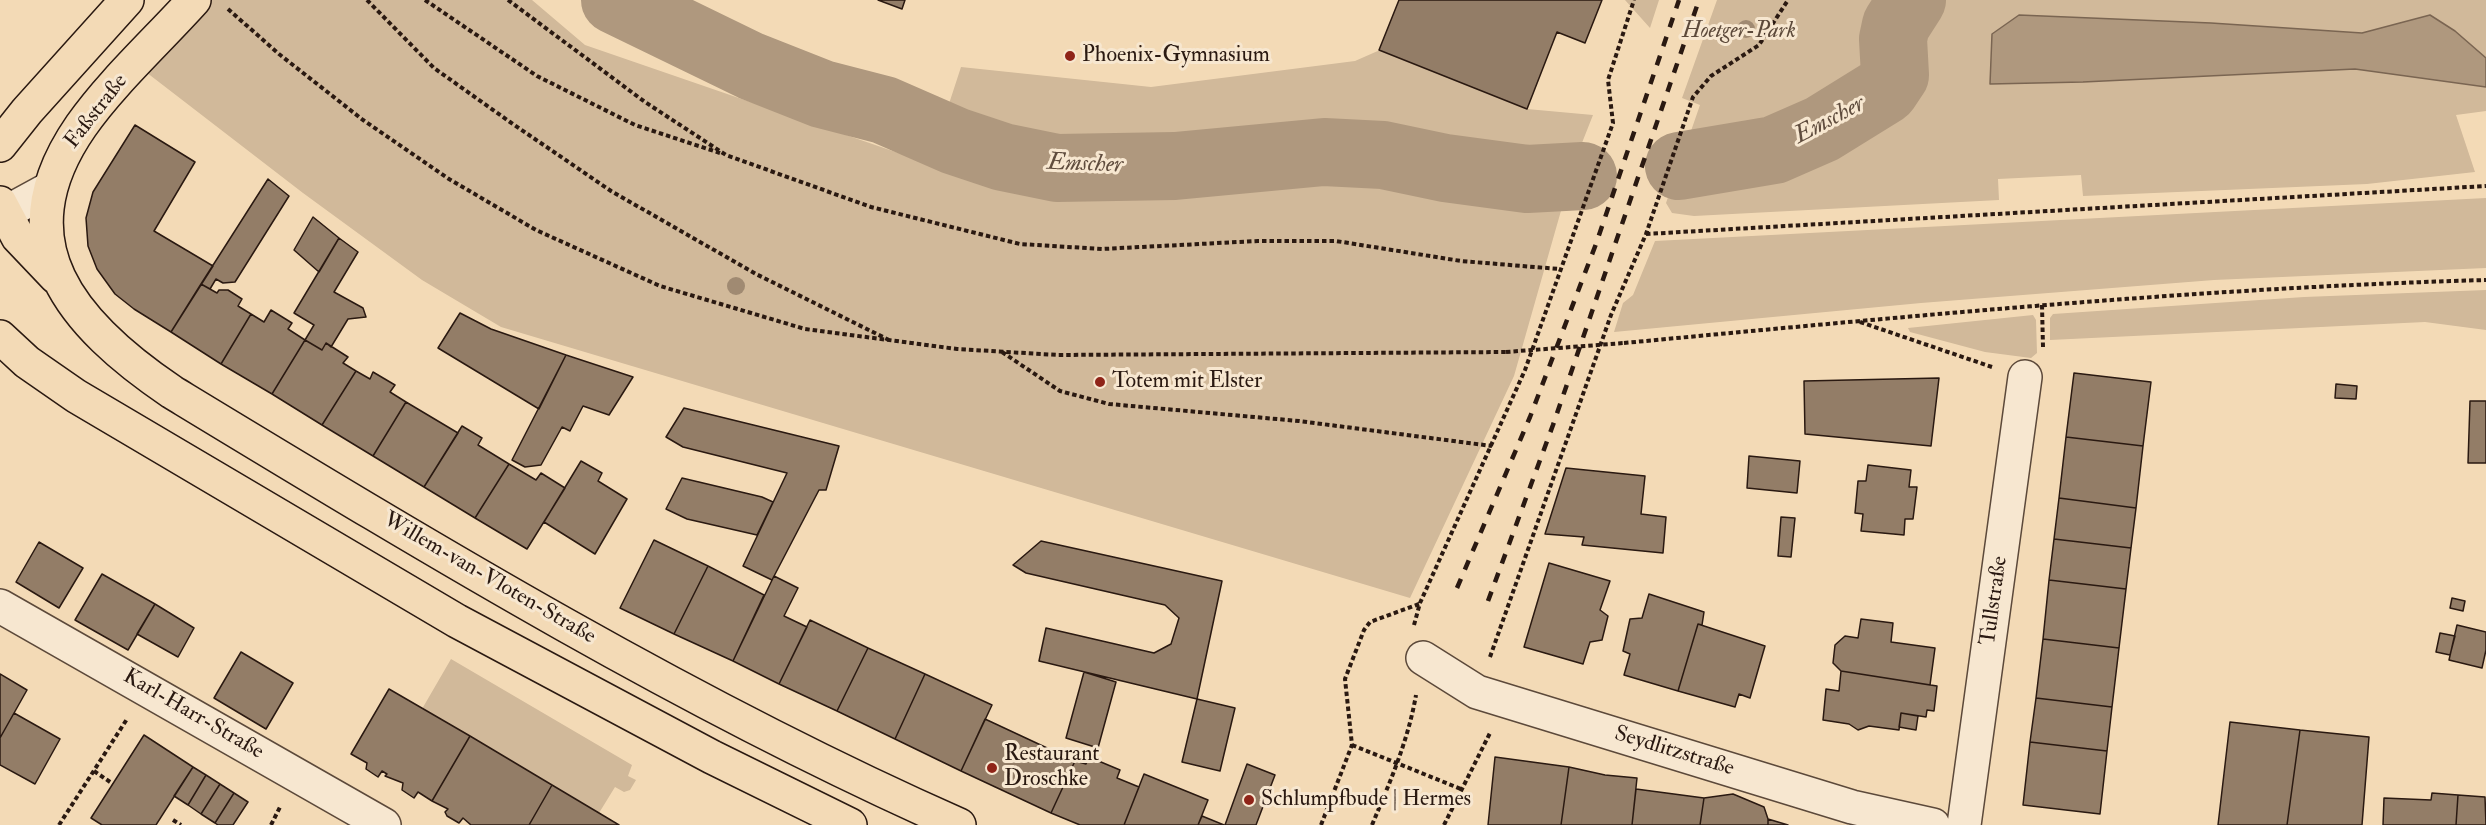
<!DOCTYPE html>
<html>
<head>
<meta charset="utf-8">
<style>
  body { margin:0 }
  canvas { display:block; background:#f3dab6 }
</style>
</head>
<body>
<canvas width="2486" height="825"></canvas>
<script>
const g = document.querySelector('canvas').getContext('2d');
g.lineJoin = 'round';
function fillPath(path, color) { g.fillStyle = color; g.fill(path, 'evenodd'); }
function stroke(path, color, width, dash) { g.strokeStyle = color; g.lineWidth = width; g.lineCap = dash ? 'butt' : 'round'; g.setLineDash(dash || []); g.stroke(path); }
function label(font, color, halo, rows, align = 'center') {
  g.font = font + ' "IM FELL Double Pica",serif'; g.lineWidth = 6; g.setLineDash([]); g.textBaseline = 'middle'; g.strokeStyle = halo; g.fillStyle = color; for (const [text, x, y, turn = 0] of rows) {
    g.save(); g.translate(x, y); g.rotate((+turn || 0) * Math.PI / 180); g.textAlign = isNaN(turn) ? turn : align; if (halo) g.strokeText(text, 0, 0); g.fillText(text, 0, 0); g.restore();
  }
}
fillPath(new Path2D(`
  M208 0H532L585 45 913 158 931 159 961 67 1151 87 1355 61 1380 50 1527 109 1593 115 1576 158 1514 376 1410 598 501 327 422 280 303 193 142 69Z
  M1625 0H1659L1650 28Z
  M1717 0H2486V58L2455 31 2430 15 2362 33 2211 23 2019 15 1992 34 1990 84 2083 82 2355 69 2486 87V111L2456 115 2475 172 2367 184 2083 196 2081 175 1998 179 1999 200 1694 216 1672 213 1666 203 1700 105 1682 98Z
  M2486 198V268L2214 280 1921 303 1614 332 1623 303 1633 295 1655 241Z
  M2486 290V330L2425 322 2050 340V318L2053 314 2304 297Z
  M2033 315 2036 320 2037 353 2031 358 1985 352 1910 332 1908 328Z
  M451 659 632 765 628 776 636 780 630 790 624 792 615 787 599 813 422 709Z`), '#d1b99a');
const water = new Path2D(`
  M2019 15 2211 23 2362 33 2430 15 2455 31 2486 58V87L2355 69 2083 82 1990 84 1992 34Z`);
fillPath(water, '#af987e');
stroke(water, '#7a6552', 1.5);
stroke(new Path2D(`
  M615 0 751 66 822 94 884 110 955 141 1003 157 1057 168 1175 166 1324 152 1383 155 1445 168 1527 179 1583 176
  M1679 166 1774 150 1822 129 1885 90 1895 75 1893 39 1896 25 1912 0`), '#af987e', 68);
const building = new Path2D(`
  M878 0H905L902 9Z
  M1399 0H1602L1585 43 1557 32 1527 109 1379 50Z
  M135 125 195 162 154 231 213 266 171 332 134 309 115 294 97 269 88 246 86 218 93 192Z
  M268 179 289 196 235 282 223 283 216 279 210 289 201 284Z
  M313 217 339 238 319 272 294 250Z
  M339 238 358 252 334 292 363 308 366 317 348 319 331 347 326 343 322 350 305 340 314 325 294 313Z
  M201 284 217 293 219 290H228L242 299 238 306 251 314 221 364 171 332Z
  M271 310 292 323 288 329 305 340 272 394 221 364 251 314 264 322Z
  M460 313 491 329 566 355 539 409 438 348Z
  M305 340 322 350 326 343 348 357 343 363 356 371 322 425 272 394Z
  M566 355 633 377 609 415 583 406 570 431 562 427 541 465 525 467 512 460Z
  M356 371 370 379 373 372 395 385 390 392 406 402 373 456 322 425Z
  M2074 373 2151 382 2143 446 2066 437Z
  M1939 378 1931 446 1805 434 1804 381Z
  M2336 384 2357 386 2356 399 2335 398Z
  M2470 401H2486V463H2468Z
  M406 402 458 433 424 487 373 456Z
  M684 408 839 446 826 490H819L772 580 743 566 787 473 683 447 666 437Z
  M462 426 482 438 478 445 509 464 475 518 424 487Z
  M2066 437 2143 446 2136 508 2059 498Z
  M1749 456 1800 461 1797 493 1747 488Z
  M581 461 602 473 598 481 627 499 595 554 544 522Z
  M509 464 536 480 541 473 565 488 527 549 475 518Z
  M1868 465 1911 470 1909 487H1917L1913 519H1905L1904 535 1861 531 1863 514 1855 513 1858 481H1866Z
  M1566 468 1645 476 1641 514 1666 517 1663 553 1582 545 1584 537 1545 534Z
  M682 478 762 497 773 502 757 535 687 519 666 509Z
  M2059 498 2136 508 2131 548 2054 539Z
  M1781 517 1795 518 1791 557 1778 556Z
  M2054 539 2131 548 2126 589 2049 580Z
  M654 540 708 566 674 634 620 608Z
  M1041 541 1222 581 1197 699 1039 661 1046 628 1154 653 1171 644 1179 618 1165 605 1026 573 1013 565Z
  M39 542 83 568 59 608 16 582Z
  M1549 563 1610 581 1600 610 1608 616 1602 640 1590 642 1583 664 1524 647Z
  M708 566 764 595 733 661 674 634Z
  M102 574 155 604 128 650 75 620Z
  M774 576 798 588 784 616 807 627 779 684 733 661Z
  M2049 580 2126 589 2119 648 2043 639Z
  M1649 594 1704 612 1702 625 1698 624 1678 691 1624 675 1630 654 1623 651 1630 619 1642 618Z
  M2452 598 2465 601 2463 611 2450 608Z
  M155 604 194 628 178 657 137 634Z
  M1861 619 1893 623 1891 642 1935 648 1930 685 1841 671 1833 663 1835 645 1845 636 1858 638Z
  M810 620 868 648 837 711 779 684Z
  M1698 624 1765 646 1750 698 1739 694 1735 707 1678 691Z
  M2457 625 2486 632V650L2482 668 2449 660Z
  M2440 633 2455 636 2450 655 2436 652Z
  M2043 639 2119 648 2112 707 2036 698Z
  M868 648 925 674 895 739 837 711Z
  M241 652 293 683 266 729 214 698Z
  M1841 671 1937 686 1934 711 1927 710 1926 717 1901 713 1899 730 1869 726 1858 730 1849 724 1823 720 1826 689 1839 691Z
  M1084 672 1116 682 1098 748 1066 738Z
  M0 674 27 690 0 738Z
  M925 674 992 705 961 771 895 739Z
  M389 689 470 736 432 801 418 792 414 798 402 790 403 783 385 776 387 774 382 771 378 777 366 769 367 763 351 754Z
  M2036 698 2112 707 2107 751 2030 742Z
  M1197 699 1235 708 1220 771 1182 762Z
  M14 713 60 739 35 784 0 765V738Z
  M1901 713 1918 716 1916 730 1899 727Z
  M985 719 1075 761 1051 813 961 771Z
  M2230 722 2300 730 2287 825H2218Z
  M2300 730 2369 737 2362 825H2287Z
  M144 735 193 767 156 825H102L91 818Z
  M470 736 552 785 529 825H471L463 818 459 823 447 816 445 812 448 809 432 801Z
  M2030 742 2107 751 2100 814 2023 805Z
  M1089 757 1120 770 1117 778 1139 787 1124 825H1080L1051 813 1075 761 1086 764Z
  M1495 757 1569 767 1561 825H1488Z
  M1247 764 1275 775 1256 825H1225Z
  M193 767 206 775 188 805 174 796Z
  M1569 767 1605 775 1637 778 1632 825H1561Z
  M1144 774 1208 800 1198 825H1124Z
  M206 775 220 784 201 814 188 805Z
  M220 784 234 793 215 823 201 814Z
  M552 785 599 813 619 825H529Z
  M1636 789 1704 798 1700 825H1632Z
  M234 793 248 802 233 825H218L215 823Z
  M2432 793 2458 795 2456 825H2383L2384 798 2431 800Z
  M1733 794 1764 807 1768 819V825H1700L1704 798Z
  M2458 795 2485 797 2486 825H2456Z
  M1202 816 1224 825H1225H1198Z
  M1768 819 1788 825H1768Z`);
fillPath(building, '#937d67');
stroke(building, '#2a1911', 1.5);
const minor = new Path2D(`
  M0 212 5 213 49 189
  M0 606 384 825
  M1423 658 1477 692 1852 807 1933 825
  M1964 825 2025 377`);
const major = new Path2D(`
  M194 0C158 40 111 83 81 126 0 243 73 325 172 392 426 546 687 705 959 825
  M0 145 27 111 127 0
  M0 203 18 237 56 277
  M0 337 27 362 76 396 457 621 712 757 850 825`);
stroke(minor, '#5c493a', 36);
stroke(major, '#2a1911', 36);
stroke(new Path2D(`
  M367 0 434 68 510 122 611 191 756 274 889 340
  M425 0 537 76 635 125 720 153
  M508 0 645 102 726 155 871 207 1020 244 1102 249 1258 241H1336L1461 261 1559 269
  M228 9 279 54 363 120 449 179 536 230 660 286 805 329 957 349 1058 355 1506 352
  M1646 234 2486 186
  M2042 305 2043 347
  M1860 322 1992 367
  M1624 343C1911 316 2198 288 2486 280
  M1002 352 1060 391 1109 404 1299 421 1492 446
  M1414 625 1420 603 1525 370 1613 123 1608 80 1634 0
  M1490 657 1611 315 1646 234 1693 97 1711 76 1759 45 1788 0
  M1352 745 1461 789
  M94 771 113 784
  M173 820 181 825
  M59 825 127 719
  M271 825 280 807
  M1321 825 1352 745 1345 679 1364 630 1370 622 1419 604
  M1372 825C1390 782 1408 741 1416 695
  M1444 825 1490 733`), '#2a1911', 4, [4.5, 3]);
stroke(minor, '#f7e7d0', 33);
stroke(major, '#f3dab6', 33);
stroke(new Path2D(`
  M1457 588 1530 417 1596 244 1679 0
  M1488 601 1553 425 1699 0`), '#2a1911', 4.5, [10, 10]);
stroke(new Path2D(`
  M1506 352 1624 343`), '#2a1911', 4, [4.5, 3]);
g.fillStyle = '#a08a72';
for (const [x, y] of [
  [1746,29],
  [736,286]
]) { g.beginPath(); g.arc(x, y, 9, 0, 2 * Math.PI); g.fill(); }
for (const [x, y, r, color] of [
  [1070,56,6,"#8f2418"],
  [1100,382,6,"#8f2418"],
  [992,768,6,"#8f2418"],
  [1249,800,6,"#8f2418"]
]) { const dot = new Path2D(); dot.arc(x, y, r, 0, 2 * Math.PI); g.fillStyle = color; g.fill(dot); stroke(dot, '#f7e7d0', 2); }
label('italic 22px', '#5c493a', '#f7e7d0', [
  ["Hoetger-Park",1739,32]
]);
label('22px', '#2a1911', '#f7e7d0', [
  ["Phoenix-Gymnasium",1082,56],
  ["Totem mit Elster",1112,382],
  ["Restaurant",1004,755],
  ["Droschke",1004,780],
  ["Schlumpfbude | Hermes",1261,800]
], 'left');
label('22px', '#2a1911', '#f7e7d0', [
  ["Faßstraße",97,112,-52],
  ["Willem-van-Vloten-Straße",489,579,30],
  ["Tullstraße",1995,601,-82],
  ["Karl-Harr-Straße",193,715,30],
  ["Seydlitzstraße",1674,752,17]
]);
label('italic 24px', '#5f4c3d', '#f7e7d0', [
  ["Emscher",1830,121,-28],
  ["Emscher",1085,165,2]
]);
</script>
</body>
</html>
